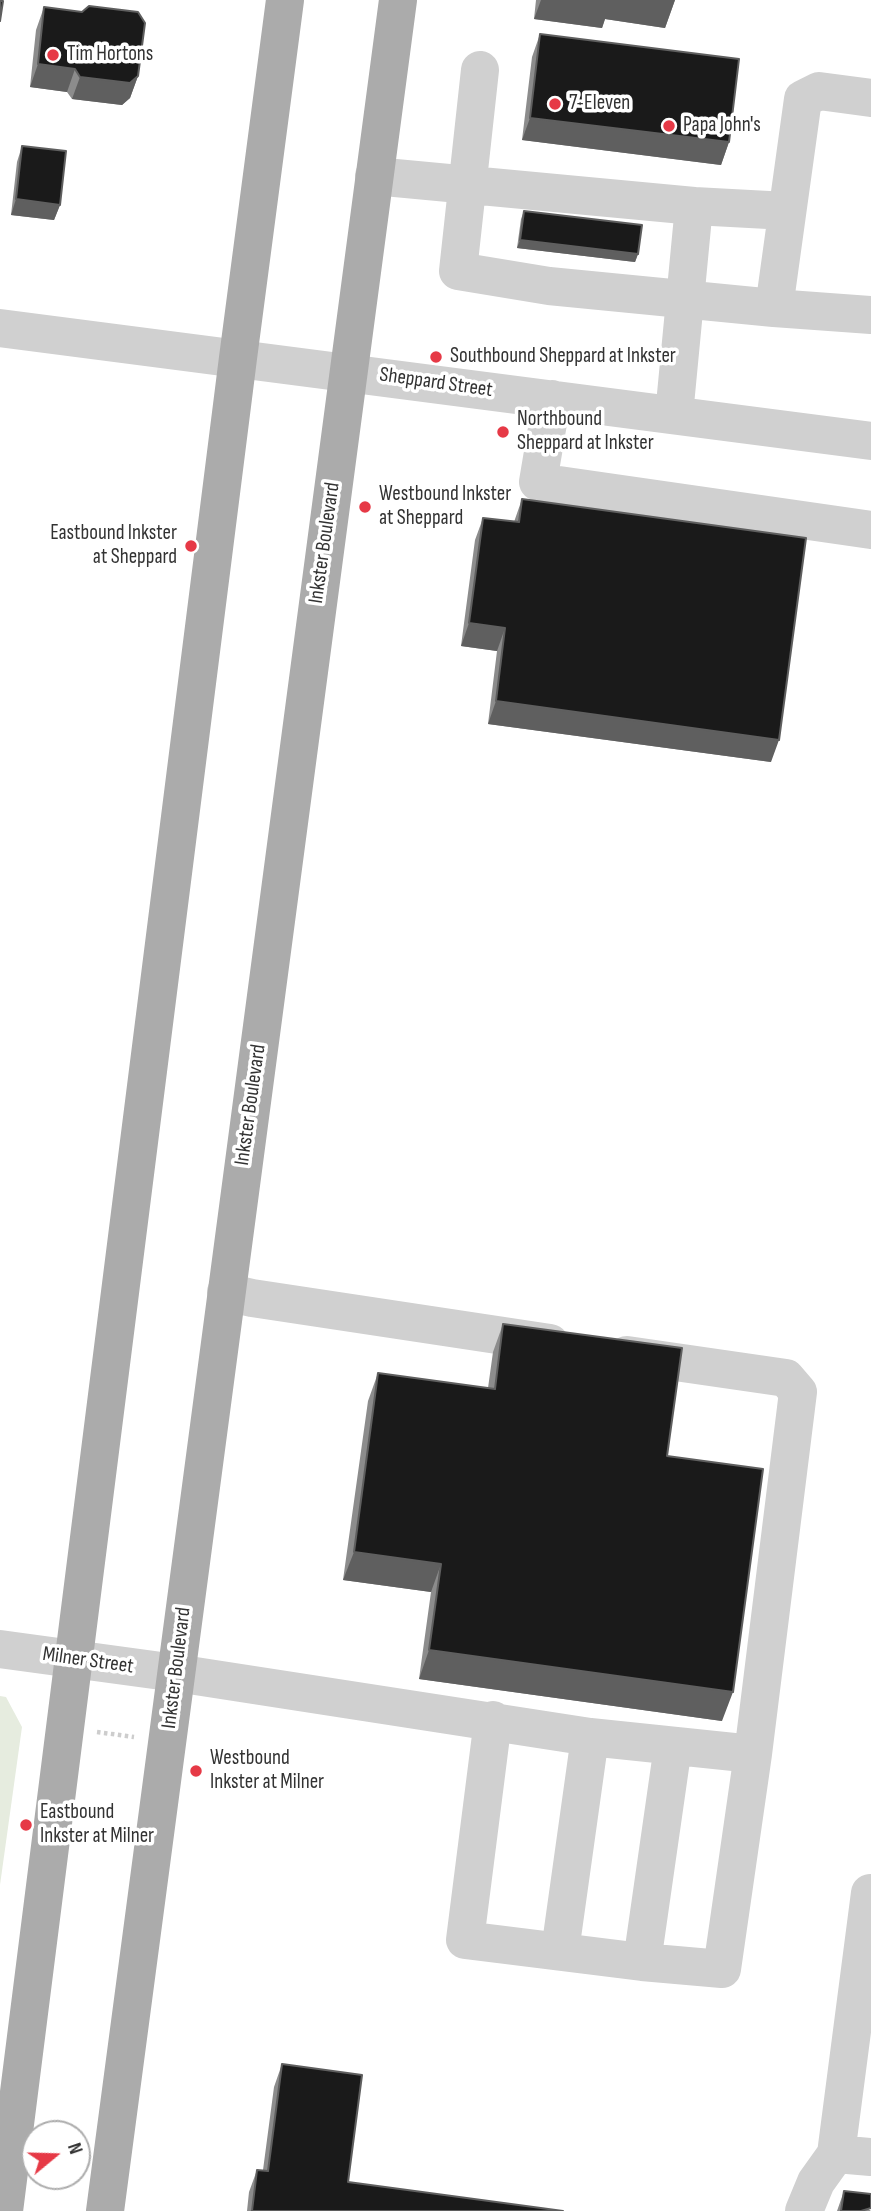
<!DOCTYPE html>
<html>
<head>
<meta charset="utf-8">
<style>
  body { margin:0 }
  #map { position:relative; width:871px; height:2211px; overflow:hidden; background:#fff; font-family:"Sofia Sans Condensed",sans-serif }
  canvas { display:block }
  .north { position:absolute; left:21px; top:2120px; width:70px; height:70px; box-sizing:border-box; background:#fff; border:2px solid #adadad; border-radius:50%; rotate:71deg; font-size:19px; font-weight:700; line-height:28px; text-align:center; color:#333 }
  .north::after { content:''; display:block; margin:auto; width:24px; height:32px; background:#e63946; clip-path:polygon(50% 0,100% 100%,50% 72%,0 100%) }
</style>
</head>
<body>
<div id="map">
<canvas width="871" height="2211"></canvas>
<div class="north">N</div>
</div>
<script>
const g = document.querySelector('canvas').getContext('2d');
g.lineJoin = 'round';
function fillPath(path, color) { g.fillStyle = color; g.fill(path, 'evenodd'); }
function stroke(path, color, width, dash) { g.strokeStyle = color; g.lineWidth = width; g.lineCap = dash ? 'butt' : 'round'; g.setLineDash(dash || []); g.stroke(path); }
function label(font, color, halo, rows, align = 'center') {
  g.font = font + ' "Sofia Sans Condensed",sans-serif'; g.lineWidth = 7; g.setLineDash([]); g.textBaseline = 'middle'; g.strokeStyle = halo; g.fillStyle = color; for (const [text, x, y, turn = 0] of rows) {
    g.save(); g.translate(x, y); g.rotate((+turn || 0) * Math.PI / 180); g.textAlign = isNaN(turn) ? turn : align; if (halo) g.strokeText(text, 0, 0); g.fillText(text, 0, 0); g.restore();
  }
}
fillPath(new Path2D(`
  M0 1696 6 1697 22 1727 0 1885Z`), '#e6ecdf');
stroke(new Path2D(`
  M97 1732 134 1737`), '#cdcdcd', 4.5, [3.5, 3.5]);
stroke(new Path2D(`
  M480 70 458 271 549 286 774 308
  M871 98 819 91 803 99 774 308 871 315
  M374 176 694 206 674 415
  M694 206 787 211
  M0 328 871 441
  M552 399 538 482 871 530
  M226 1292 252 1298 550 1343
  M627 1355 786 1378 798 1392 753 1754
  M0 1649 176 1673 590 1737 753 1754 722 1969 642 1962 465 1940 493 1720
  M560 1951 590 1737
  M642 1962 673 1746
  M836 2154 870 1893
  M804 2211 816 2182 836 2154 871 2157`), '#d0d0d0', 38);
stroke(new Path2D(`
  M4 2211 238 358 285 0
  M105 2211 398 0`), '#ababab', 38);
fillPath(new Path2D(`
  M536 0H675L665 28 605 19 602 28 534 19Z
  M44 7 138 76 130 98 122 105 72 99 67 92 30 87 36 30Z
  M540 34 729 142 721 165 522 140 532 57Z
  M22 146 60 205 54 220 11 215 17 162Z
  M524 211 638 254 635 262 517 248 521 219Z
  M522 499 771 762 488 724 497 651 461 646 475 540 483 518 514 522Z
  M503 1324 667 1456 722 1721 419 1679 431 1592 343 1580 368 1401 378 1373 488 1388 493 1352Z
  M282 2064 348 2182 563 2211H247L249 2192 257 2170H263L274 2087Z
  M844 2191 871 2211H837Z`), '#8c8c8c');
fillPath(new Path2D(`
  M541 0H675L665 28 605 19 602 28 534 19Z
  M38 64 75 69 67 92 30 87Z
  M138 76 130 98 122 105 72 99 80 77Z
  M530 118 729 142 721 165 522 140Z
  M16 199 60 205 54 220 11 215Z
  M520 240 638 254 635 262 517 248Z
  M469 623 505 628 497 651 461 646Z
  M496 701 779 740 771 762 488 724Z
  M354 1552 441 1564 431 1592 343 1580Z
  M429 1650 733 1692 722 1721 419 1679Z`), '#5f5f5f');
const building = new Path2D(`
  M0 1H3L0 21Z
  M89 6 138 12 145 23 138 76 130 83 80 77 75 69 38 64 44 7 82 12Z
  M540 34 739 59 729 142 530 118Z
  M22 146 66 151 60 205 16 199Z
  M524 211 642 225 638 254 520 240Z
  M522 499 806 538 779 740 496 701 505 628 469 623 483 518 519 522Z
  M503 1324 682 1348 667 1456 763 1469 733 1692 429 1650 441 1564 354 1552 378 1373 495 1389Z
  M282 2064 362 2075 348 2182 563 2211H252L257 2170 268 2171Z
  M844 2191 871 2194V2208L861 2211H841Z`);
fillPath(building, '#1a1a1a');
stroke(building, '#5f5f5f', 2);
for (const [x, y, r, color] of [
  [53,55,7,"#e63946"],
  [555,104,7,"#e63946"],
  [669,126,7,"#e63946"],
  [436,357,7,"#e63946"],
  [503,432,7,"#e63946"],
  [365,507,7,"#e63946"],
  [191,546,7,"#e63946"],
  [196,1771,7,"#e63946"],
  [26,1825,7,"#e63946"]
]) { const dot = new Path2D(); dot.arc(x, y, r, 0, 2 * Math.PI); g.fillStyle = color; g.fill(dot); stroke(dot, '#fff', 2.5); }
label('21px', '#333', '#fff', [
  ["Tim Hortons",67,55],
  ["7-Eleven",569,104],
  ["Papa John's",683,126],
  ["Southbound Sheppard at Inkster",450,357],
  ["Northbound",517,420],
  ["Sheppard at Inkster",517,444],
  ["Westbound Inkster",379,495],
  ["at Sheppard",379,519],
  ["Eastbound Inkster",177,534,"right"],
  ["at Sheppard",177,558,"right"],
  ["Westbound",210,1759],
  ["Inkster at Milner",210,1783],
  ["Eastbound",40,1813],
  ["Inkster at Milner",40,1837]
], 'left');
label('21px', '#333', '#fff', [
  ["Sheppard Street",436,383,8],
  ["Inkster Boulevard",325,543,-82],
  ["Inkster Boulevard",251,1105,-82],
  ["Milner Street",88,1661,8],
  ["Inkster Boulevard",177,1668,-83]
]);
</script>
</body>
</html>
